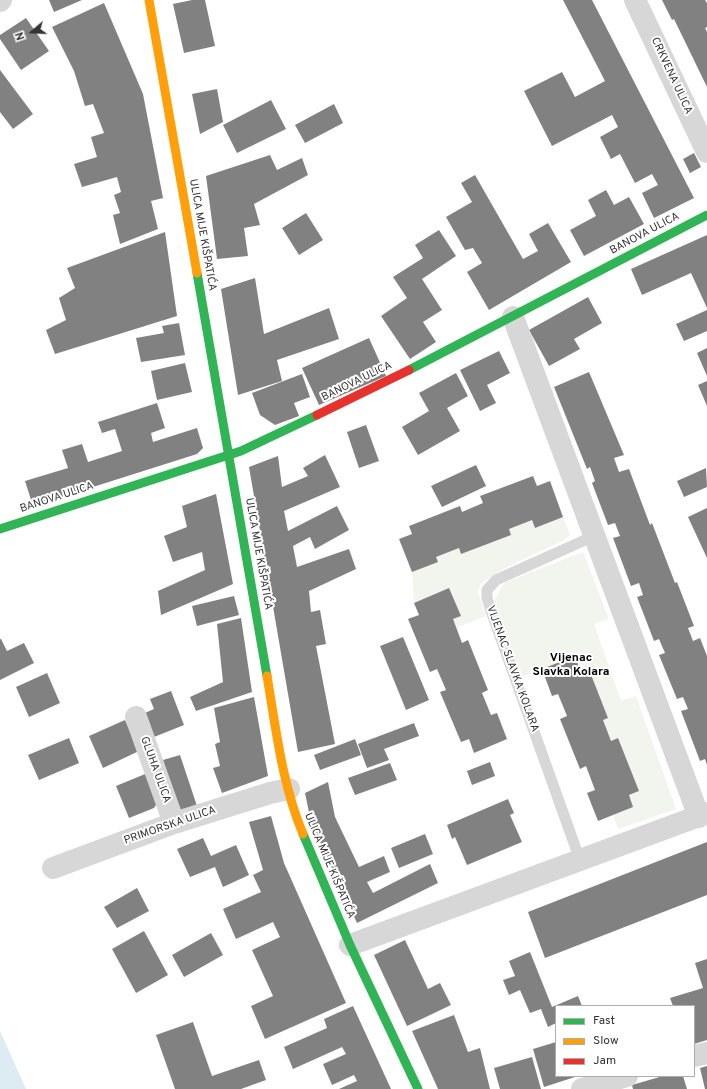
<!DOCTYPE html>
<html>
<head>
<meta charset="utf-8">
<style>
  body { margin:0 }
  #map { position:relative; width:707px; height:1089px; overflow:hidden; background:#fff; font-family:Overpass,sans-serif }
  canvas { display:block }
  .legend { position:absolute; left:555px; top:1005px; width:140px; height:72px; box-sizing:border-box; background:#fff; border:1px solid #adadad; margin:0; padding:5px 7px; list-style:none; font-size:12px; color:#333 }
  .legend li { display:flex; align-items:center; gap:8px; height:20px }
  .legend b { width:20px; border:1px solid #adadad }
  .north { position:absolute; left:12px; top:12px; width:40px; height:40px; -webkit-text-stroke:3px #fff; paint-order:stroke; rotate:251deg; font-size:11px; font-weight:700; line-height:16px; text-align:center; color:#333 }
  .north::after { content:''; display:block; margin:auto; width:14px; height:18px; background:#333; clip-path:polygon(50% 0,100% 100%,50% 72%,0 100%) }
</style>
</head>
<body>
<div id="map">
<canvas width="707" height="1089"></canvas>
<ul class="legend">
<li><b style="height:5px;background:#30b455"></b>Fast</li>
<li><b style="height:5px;background:#ff9f0a"></b>Slow</li>
<li><b style="height:5px;background:#e5322d"></b>Jam</li>
</ul>
<div class="north">N</div>
</div>
<script>
const g = document.querySelector('canvas').getContext('2d');
g.lineJoin = 'round';
function fillPath(path, color) { g.fillStyle = color; g.fill(path, 'evenodd'); }
function stroke(path, color, width, dash) { g.strokeStyle = color; g.lineWidth = width; g.lineCap = dash ? 'butt' : 'round'; g.setLineDash(dash || []); g.stroke(path); }
function label(font, color, halo, rows, align = 'center') {
  g.font = font + ' Overpass,sans-serif'; g.lineWidth = 4; g.setLineDash([]); g.textBaseline = 'middle'; g.strokeStyle = halo; g.fillStyle = color; for (const [text, x, y, turn = 0] of rows) {
    g.save(); g.translate(x, y); g.rotate((+turn || 0) * Math.PI / 180); g.textAlign = isNaN(turn) ? turn : align; if (halo) g.strokeText(text, 0, 0); g.fillText(text, 0, 0); g.restore();
  }
}
fillPath(new Path2D(`
  M563 517 570 535 564 540 507 567 481 583 478 592 486 616 456 628 453 619 460 616 449 588 414 603 412 572 438 562 436 557 459 548 461 554 511 535 509 529 532 520 535 528Z
  M583 552 609 619 594 624 621 701 636 696 676 809 618 829 613 815 633 807 629 795 639 791 618 738 611 741 603 720 608 718 588 667 580 670 575 656 520 678 494 601 504 583Z`), '#f1f5ed');
fillPath(new Path2D(`
  M0 1031 26 1089H0Z`), '#ddebf3');
fillPath(new Path2D(`
  M49 0H82L54 12Z
  M192 0H205L215 46 184 53 173 4Z
  M563 0H592L694 198 654 218 642 193 658 185 652 174 635 183 620 154 611 159 600 137 618 127 612 115 552 146 524 91 562 72 575 97 605 81Z
  M662 0H705L707 3V27L705 28 707 32V87L674 19 672 20Z
  M104 3 143 94 163 198 151 201 158 229 120 244 113 215 120 213 114 195 121 192 117 177 82 187 74 164 97 157 91 137 104 133 93 104 85 106 74 71 52 27Z
  M26 18 49 51 21 70 0 39V35Z
  M0 70 33 114 13 129 0 112Z
  M217 89 223 122 200 134 192 94Z
  M271 100 286 129 237 153 223 125Z
  M334 104 343 123 305 143 295 125Z
  M694 153 701 167 690 173 683 159Z
  M270 155 277 170 302 158 308 175 254 204 260 225 244 228 248 256 217 259 206 176Z
  M475 175 523 259 538 251 529 234 548 223 571 262 489 310 467 272 482 263 473 248 465 250 446 217 472 202 461 183Z
  M606 190 614 205 629 197 644 224 584 256 570 230 596 216 588 200Z
  M306 213 323 240 299 255 282 228Z
  M439 230 456 256 422 279 442 310 423 322 436 342 410 359 381 316 407 298 393 277 423 258 415 245Z
  M165 232 177 316 55 354 46 330 66 320 59 298 75 288 67 268Z
  M707 235V308L691 273 642 295 631 269Z
  M255 278 264 334 329 308 339 339 277 360 282 381 238 395 221 289Z
  M588 297 602 323 574 339 580 349 549 366 529 330Z
  M707 310V331L684 341 676 324Z
  M179 323 185 355 141 362 136 338 164 333 162 326Z
  M369 338 386 376 319 405 302 368Z
  M707 348V376L697 353Z
  M499 351 510 373 487 385 496 403 480 411 460 370Z
  M185 363 192 392 157 400 151 371Z
  M589 372 624 455 614 458 619 472 629 469 650 525 652 523 675 583 677 582 694 626 688 628 693 641 700 638 707 656V765L705 759 700 761 681 711 688 709 683 697 677 699 659 655 665 653 659 639 654 641 637 597 643 595 639 583 631 586 613 538 620 536 615 523 608 525 592 483 595 481 590 467 587 469 554 387Z
  M456 373 468 396 447 408 460 431 418 455 402 427 429 411 419 393Z
  M302 374 310 397 294 403 299 416 275 425 260 415 252 393Z
  M707 381V406L698 385Z
  M157 403 165 428 151 433 153 442 197 428 203 448 197 454 33 506 25 481 68 468 62 450 82 444 88 462 122 451 115 429 102 433 98 422Z
  M366 425 379 461 359 468 347 432Z
  M325 455 340 487 284 511 288 531 337 506 349 530 315 549 310 537 293 546 297 567 349 549 356 569 309 591 311 612 320 610 326 644 316 646 335 744 298 752 249 467 278 456 282 487 308 476 303 468Z
  M476 465 486 486 442 507 431 486Z
  M706 468 707 487 684 497 677 481Z
  M533 476 537 486 550 481 563 517 535 528 532 520 509 529 511 535 461 554 459 548 441 555 436 557 438 562 412 572 399 539 412 534 409 526 460 506 462 512 483 503 480 496Z
  M216 494 233 584 161 615 158 591 205 570 202 552 173 562 164 536 187 527 182 506Z
  M707 508V558L688 517Z
  M449 588 461 616 453 619 462 643 468 640 488 690 482 693 491 715 497 713 507 739 474 753 469 739 461 742 440 692 446 690 437 669 430 672 408 619 419 615 414 603Z
  M234 596 239 615 197 626 192 606Z
  M241 618 252 692 196 711 190 697 223 682 217 624Z
  M403 637 429 700 406 710 380 646Z
  M0 639H1L7 651 24 643 34 663 0 680Z
  M575 656 580 670 588 667 608 718 603 720 611 741 618 738 639 791 629 795 633 807 598 821 587 793 595 790 586 766 580 769 560 719 567 716 558 694 552 696 542 669Z
  M47 673 60 703 29 717 16 687Z
  M171 691 184 725 154 737 145 713 154 709 150 699Z
  M254 697 268 776 222 793 213 768 220 766 215 744 220 742 214 708Z
  M125 720 139 751 103 768 89 736Z
  M414 723 419 736 384 749 389 760 367 768 358 744Z
  M69 738 79 763 39 780 28 755Z
  M355 739 361 755 320 770 314 755Z
  M180 755 197 806 180 811 163 760Z
  M490 762 495 776 472 785 467 771Z
  M390 763 397 780 355 795 348 778Z
  M150 772 161 797 154 808 129 818 116 786Z
  M328 782 335 817 359 867 384 856 390 872 367 882 373 893 430 864 438 883 357 923 311 822 305 793Z
  M508 799 514 813 510 815 522 842 467 865 455 837 452 839 447 825Z
  M271 816 284 863 346 1003 265 1039 251 1006 273 996 252 950 280 937 273 922 236 939 223 909 261 892 253 875 263 870 249 822Z
  M425 834 433 854 399 868 391 848Z
  M203 838 211 856 236 845 249 875 223 887 215 867 190 877 177 849Z
  M707 842V895L545 958 528 912Z
  M137 888 149 911 117 928 104 907Z
  M144 931 168 975 136 993 112 949Z
  M211 933 223 955 184 977 172 955Z
  M405 940 428 989 440 983 451 1005 407 1026 374 955Z
  M530 952 552 1007 578 996 582 1006H556V1023L548 1027 541 1009 530 1013 520 990 509 995 503 980 515 976 509 961Z
  M707 959V1040L694 1044V1006H673L670 998 703 988 695 963Z
  M353 1006 391 1089H339L357 1081 354 1075 332 1085 323 1064 346 1054 342 1047 293 1069 284 1047 327 1028 324 1019Z
  M454 1015 468 1052 480 1048 490 1089H438L412 1031Z
  M193 1022 212 1076 259 1060 266 1080 241 1089H175L156 1035Z
  M556 1042V1076H578L544 1087 533 1049Z
  M532 1057 541 1089H500L494 1068Z
  M707 1066V1089H705L700 1068Z
  M663 1076H683L687 1089H633L632 1085Z`), '#818181');
stroke(new Path2D(`
  M580 860 491 611 487 598V590L496 580 594 536`), '#d7d7d7', 11);
stroke(new Path2D(`
  M635 0 707 152
  M0 1 1 0
  M513 317 699 817
  M136 717 174 823
  M53 868 174 823 270 793 289 789
  M350 945 707 813
  M694 1056 707 1053
  M582 1089 627 1076`), '#d7d7d7', 22);
stroke(new Path2D(`
  M197 273 267 676
  M409 370 707 215
  M0 529 241 451 317 415
  M303 834 350 945 418 1089`), '#30b455', 9);
stroke(new Path2D(`
  M149 0 197 273
  M267 676C276 729 282 784 303 834`), '#ff9f0a', 9);
stroke(new Path2D(`
  M317 415 409 370`), '#e5322d', 9);
label('11px', '#333', '#fff', [
  ["CRKVENA ULICA",671,76,65],
  ["BANOVA ULICA",645,234,-28],
  ["ULICA MIJE KIŠPATIĆA",202,235,80],
  ["BANOVA ULICA",357,382,-26],
  ["BANOVA ULICA",57,498,-18],
  ["ULICA MIJE KIŠPATIĆA",258,554,80],
  ["VIJENAC SLAVKA KOLARA",512,669,70],
  ["GLUHA ULICA",155,770,70],
  ["PRIMORSKA ULICA",170,826,-19],
  ["ULICA MIJE KIŠPATIĆA",329,866,67]
]);
label('bold 12px', '#000', '#fff', [
  ["Vijenac",571,659],
  ["Slavka Kolara",571,673]
]);
</script>
</body>
</html>
